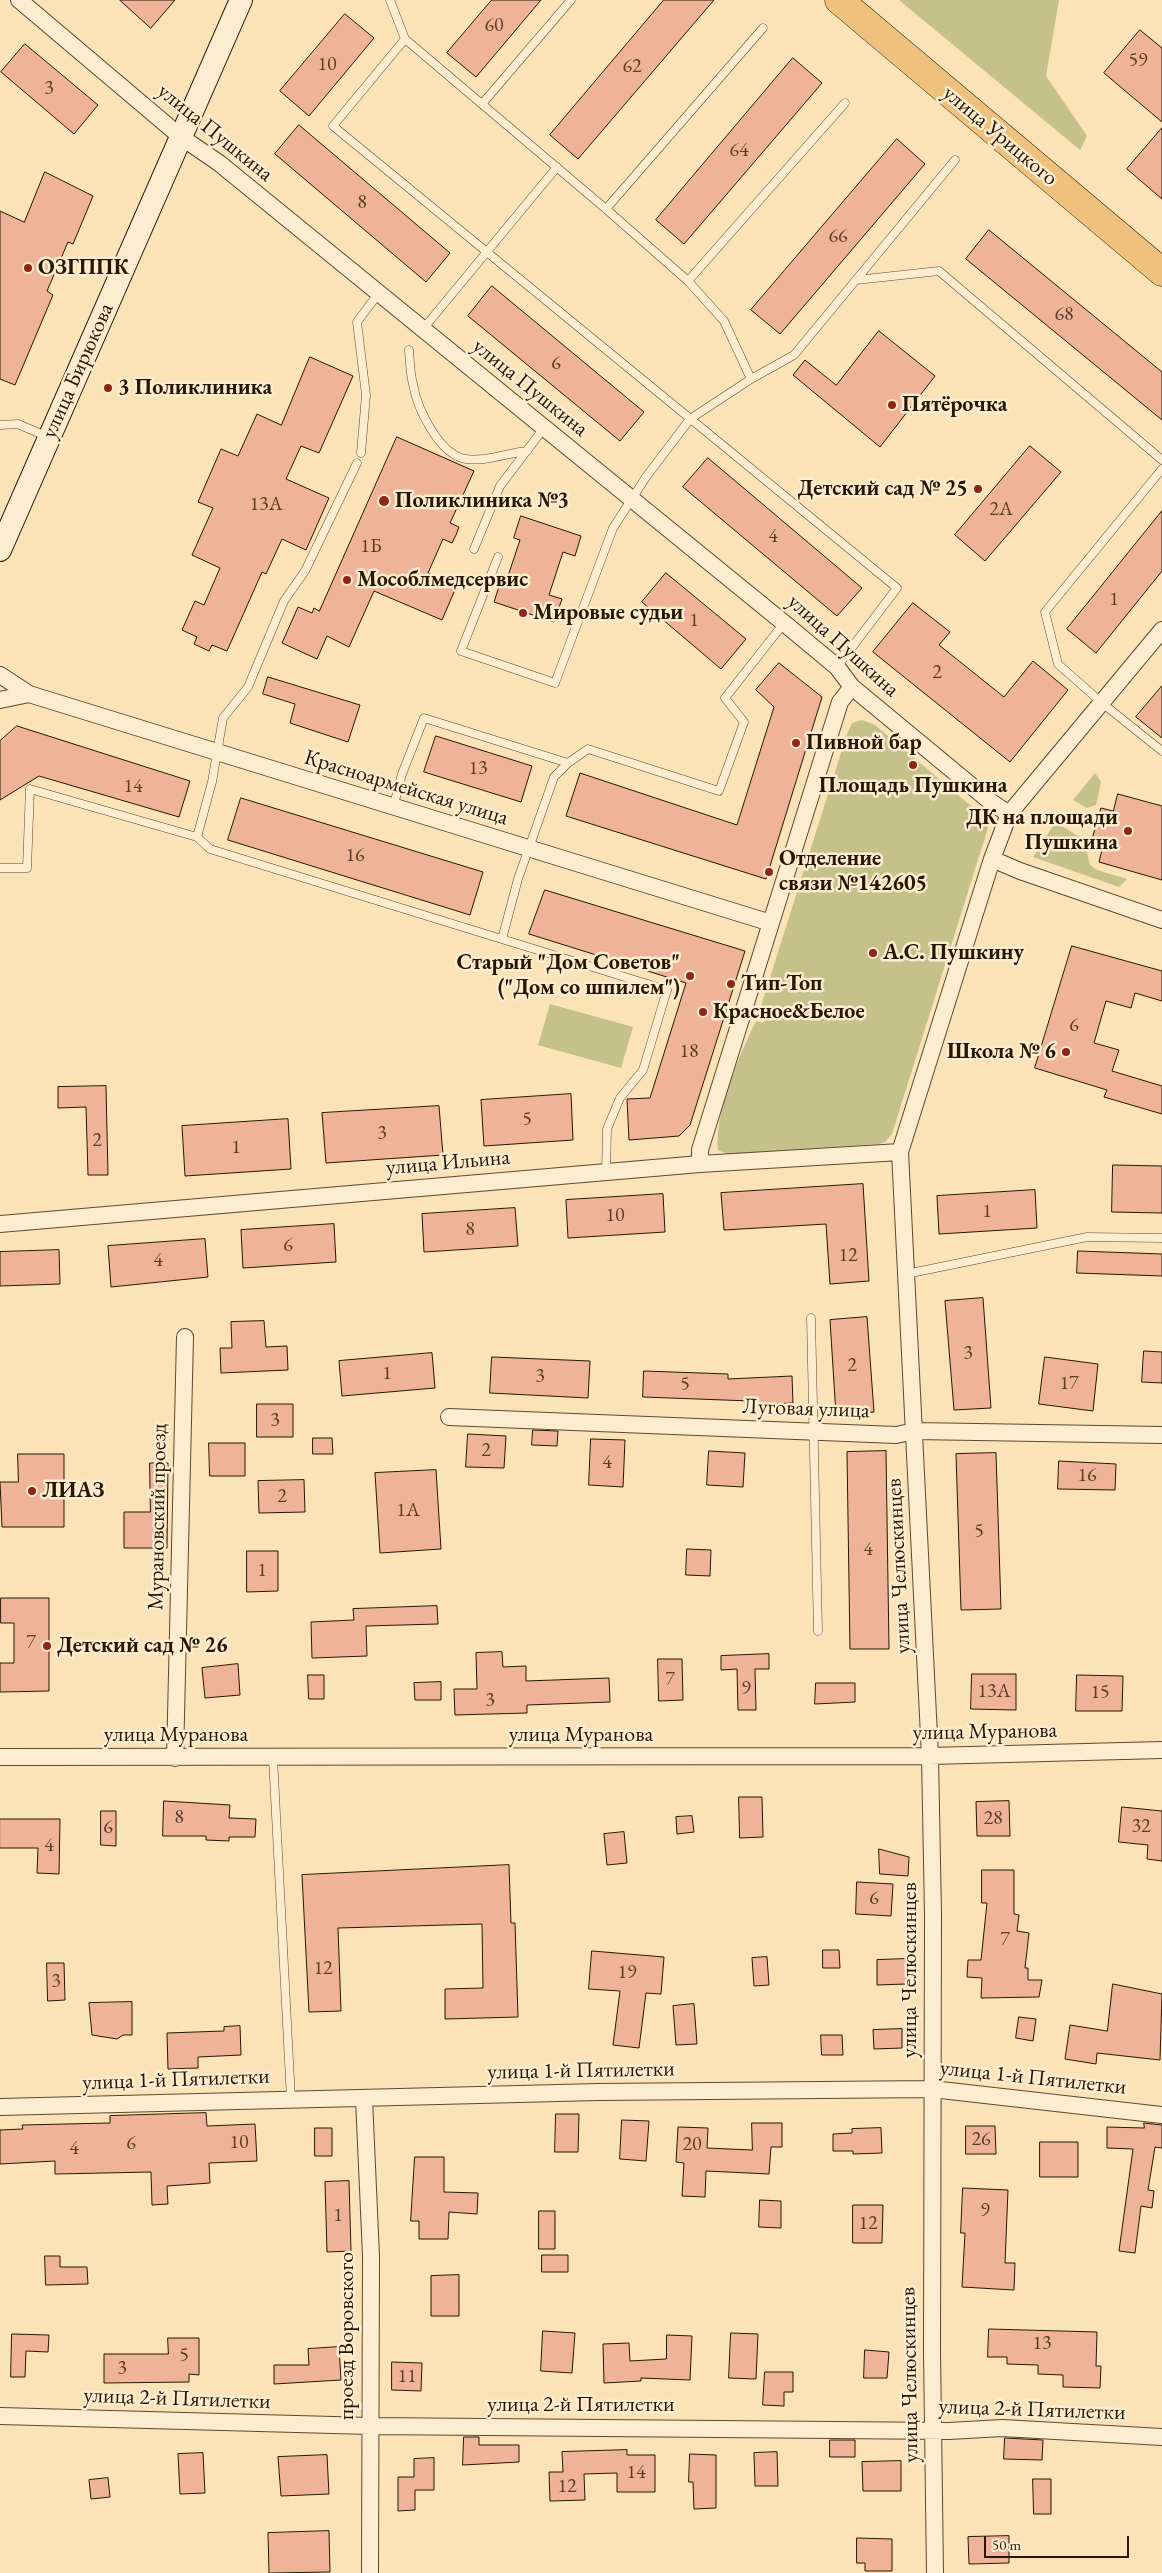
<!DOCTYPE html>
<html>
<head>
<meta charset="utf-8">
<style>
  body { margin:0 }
  #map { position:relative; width:1162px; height:2573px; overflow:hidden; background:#fbe2b7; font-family:"EB Garamond",serif }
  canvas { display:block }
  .scale { position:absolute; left:984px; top:2536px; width:145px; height:22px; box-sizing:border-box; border:2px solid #271601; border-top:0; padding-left:6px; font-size:15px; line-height:18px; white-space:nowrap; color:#271601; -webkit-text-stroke:4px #fcecd0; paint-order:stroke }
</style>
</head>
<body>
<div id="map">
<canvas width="1162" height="2573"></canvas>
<div class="scale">50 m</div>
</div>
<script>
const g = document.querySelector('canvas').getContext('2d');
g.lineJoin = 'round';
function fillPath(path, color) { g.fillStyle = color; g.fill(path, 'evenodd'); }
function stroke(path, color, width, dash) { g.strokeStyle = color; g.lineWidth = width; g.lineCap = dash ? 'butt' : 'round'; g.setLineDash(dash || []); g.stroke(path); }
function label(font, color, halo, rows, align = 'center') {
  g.font = font + ' "EB Garamond",serif'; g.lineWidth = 5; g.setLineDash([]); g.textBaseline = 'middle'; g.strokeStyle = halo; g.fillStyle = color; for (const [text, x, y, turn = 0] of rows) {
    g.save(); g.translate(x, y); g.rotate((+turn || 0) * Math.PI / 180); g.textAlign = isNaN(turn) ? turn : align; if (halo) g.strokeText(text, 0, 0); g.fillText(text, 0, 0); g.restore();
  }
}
fillPath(new Path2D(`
  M899 0H1059L1046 76 1087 136 1080 150Z
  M862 720 875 725 984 817 988 828 892 1134 885 1142 880 1144 727 1154 718 1150C714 1114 739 1056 755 1023L757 1021 763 1023 770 1011 761 1006 847 734 852 723Z
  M1095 773 1101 782 1096 805 1087 808 1073 800Z
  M1060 825 1080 837 1085 843 1090 865 1097 870 1127 879 1119 887 1033 857 1053 826Z
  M550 1004 633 1027 621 1068 538 1045Z`), '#c5c18a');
const building = new Path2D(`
  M120 0H175L151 28Z
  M492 0H541L476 77 447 53Z
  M664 0H714L578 159 550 135Z
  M345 14 374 38 309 116 280 91Z
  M1140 30 1162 48V122L1104 73Z
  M25 44 98 105 74 134 1 72Z
  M793 58 822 83 684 244 656 220Z
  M299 125 450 253 426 282 275 154Z
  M1162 128V199L1127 169Z
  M897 139 925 164 780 334 751 310Z
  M45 172 93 196 73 244 68 242 47 291 53 295 15 385 0 379V211L24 222Z
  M989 230 1162 372V420L966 259Z
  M492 286 644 412 620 441 468 316Z
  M879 331 935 376 880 447 793 375 805 360 836 385Z
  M310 357 353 376 319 453 301 446 286 479 329 498 306 550 282 539 266 574 262 572 227 651 212 645 209 651 194 644 197 637 182 630 195 601 204 605 220 568 192 555 213 508 198 502 221 449 238 456 257 414 281 425Z
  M397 437 474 471 450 523 459 527 456 535 452 543 443 539 428 573 457 585 442 620 374 591 349 647 327 636 317 659 282 643 298 607 312 613 314 608 319 611Z
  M1030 446 1061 472 985 561 955 535Z
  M708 458 862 588 837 616 683 487Z
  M1162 511V571L1096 653 1067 629Z
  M521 516 581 536 575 556 563 552 549 595 562 599 554 622 494 602 502 577 507 579 520 540 514 538Z
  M666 573 746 639 721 669 642 602Z
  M913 603 950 632 939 645 1004 697 1033 661 1068 690 1010 762 873 652Z
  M779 663 822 697 766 879 566 816 580 773 737 825 774 707 756 690Z
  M268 677 360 705 348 742 290 723 295 704 263 694Z
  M1162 686V738L1136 717Z
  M17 726 190 781 179 817 39 776 0 800V741Z
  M436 736 532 766 521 802 424 772Z
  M1118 794 1162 806V880L1099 862 1104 842 1092 839 1101 808 1113 811Z
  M241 798 483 872 470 915 228 840Z
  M545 890 745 951 690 1125 679 1136 629 1140 627 1099 650 1098 686 983 529 934Z
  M1072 946 1162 971V1001L1135 993 1131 1008 1106 1001 1094 1043 1119 1050 1112 1071 1162 1086V1114L1104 1097 1107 1090 1035 1068Z
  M106 1086 108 1175H88L86 1107 58 1108V1087Z
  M571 1094 573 1140 484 1146 481 1100Z
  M439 1106 443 1155 326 1163 322 1113Z
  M288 1119 291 1169 185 1176 182 1126Z
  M1113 1165 1162 1166V1213L1112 1212Z
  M863 1184 869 1281 830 1284 826 1224 724 1230 721 1193Z
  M1035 1190 1037 1228 939 1234 937 1196Z
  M663 1194 665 1232 568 1238 566 1200Z
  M515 1208 518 1246 424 1252 422 1214Z
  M334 1224 336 1262 243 1268 241 1230Z
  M205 1239 208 1277 111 1287 108 1246Z
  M59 1250 60 1284 0 1286V1252Z
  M1078 1251 1162 1254V1276L1077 1273Z
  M983 1298 991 1408 954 1410 945 1301Z
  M867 1317 874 1412 836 1415 830 1320Z
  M264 1321 266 1347 287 1346 288 1370 221 1373 220 1348H232L231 1322Z
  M1144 1351 1162 1352V1383L1142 1382Z
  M432 1353 435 1388 342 1396 339 1361Z
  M492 1357 590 1361 588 1398 490 1393Z
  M1045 1357 1098 1364 1093 1411 1039 1404Z
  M644 1371 728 1374V1379L792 1376 793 1403 751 1405V1401L643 1397Z
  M257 1404H293V1437H257Z
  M533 1430 558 1431 557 1446 532 1445Z
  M468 1434 506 1436 504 1468 466 1467Z
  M313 1438H332L333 1454H313Z
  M591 1439 625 1440 623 1487 589 1485Z
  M209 1443H245V1476H210Z
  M709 1451 745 1453 743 1487 707 1485Z
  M886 1451 889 1649H850L847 1452Z
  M996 1453 1001 1609 961 1610 956 1454Z
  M18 1454H64V1527H2L0 1482H18Z
  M1059 1461 1116 1464 1115 1490 1058 1489Z
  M150 1463H168L167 1548H124V1512H150Z
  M436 1470 441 1549 380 1553 375 1473Z
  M304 1480 305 1512 259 1513 258 1481Z
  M687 1549 711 1550 710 1576 686 1575Z
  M247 1551H278V1591L247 1592Z
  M1 1598H49V1691L0 1692V1663H14V1623H1Z
  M437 1606 438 1624 366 1626 367 1656 312 1658 311 1622 354 1620 353 1609Z
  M502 1652 503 1667 526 1666V1681L609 1678 610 1702 527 1705V1713L455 1715 454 1689H477L476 1653Z
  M769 1654V1669H755L756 1710H738L737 1669 721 1670V1656Z
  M658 1659H682L683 1700 659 1701Z
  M238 1664 240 1695 205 1698 202 1668Z
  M972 1674H1016V1710L971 1709Z
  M308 1675H324V1699H309Z
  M1077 1675 1123 1676 1122 1711H1076Z
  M441 1682V1700H415L414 1683Z
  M816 1683H855V1702L815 1704Z
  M739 1797H762L763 1837 740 1838Z
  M164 1801 230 1805 229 1818 256 1819 255 1837H229V1841L206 1840V1836H163Z
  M1009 1801 1010 1836H977L976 1802Z
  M1122 1807 1162 1811V1861L1147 1859 1148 1845 1119 1842Z
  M101 1811H116V1846L101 1845Z
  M692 1816 694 1832 677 1834 676 1817Z
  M0 1819H60L59 1874 37 1873 38 1848H0Z
  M624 1832 627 1863 607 1865 604 1834Z
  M879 1849 909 1857 908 1876 880 1874Z
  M509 1865 511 1923H515L518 2017 445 2019V1989L483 1988 482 1924 338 1928 341 2011 309 2012 302 1875Z
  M982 1870H1014V1914L1019 1915 1017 1931 1029 1933 1025 1968H1028V1980H1042L1039 1997 981 1998 982 1978 967 1977 968 1960H981L987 1903H982Z
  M857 1882 893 1884 891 1916 856 1914Z
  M823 1950H839L840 1968H823Z
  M592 1951 664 1957 661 1994 646 1993 639 2048 613 2045 620 1991 589 1989Z
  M767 1957 769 1985 754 1986 752 1958Z
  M906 1959V1984L877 1985V1960Z
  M47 1963H64L65 2000 48 2001Z
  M1113 1984 1162 1994 1160 2060 1097 2053 1096 2064 1065 2059 1070 2025 1107 2031Z
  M132 2002V2035H123L117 2039 92 2035 89 2003Z
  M694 2004 697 2044 676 2045 673 2006Z
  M1019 2017 1036 2019 1033 2041 1016 2038Z
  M240 2026 241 2055 198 2057V2068L168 2069 167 2033 224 2031V2027Z
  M902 2029V2048L874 2049 873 2030Z
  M821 2035H842L843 2055H822Z
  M206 2113 207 2126 255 2124 257 2161 209 2163 210 2183 167 2186 168 2204 152 2205 151 2172 55 2174V2161L0 2164V2130L23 2129 22 2125 110 2123V2116Z
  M556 2114H579L578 2152H555Z
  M622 2120 649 2121 646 2161 620 2159Z
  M752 2123H782V2147H771L769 2174 706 2171 705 2197 682 2196 684 2163 676 2162 678 2127 708 2128 707 2148 752 2150Z
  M1144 2123 1162 2125V2148L1155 2147 1148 2190 1154 2191 1152 2208 1141 2206 1135 2253 1119 2251 1133 2149 1107 2148V2127L1144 2128Z
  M966 2126H995L996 2154H966Z
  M315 2128H332V2156H315Z
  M881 2128 882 2153 853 2154V2151H833V2134L852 2133V2129Z
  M1040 2142H1078V2177H1040Z
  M415 2157H444V2192L478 2193 477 2214 449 2212 448 2239H419V2221H411Z
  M349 2181 351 2251 327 2252 325 2182Z
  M963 2188 1008 2190 1005 2263H1015L1014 2290 962 2287 965 2233H961Z
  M760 2200 781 2201V2228L759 2227Z
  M853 2205H883L882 2243H853Z
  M539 2211H555V2249H539Z
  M542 2255H568V2272H542Z
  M45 2256H60V2267H87L88 2284 46 2285Z
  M459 2275V2316H431V2276Z
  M989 2329 1097 2332 1096 2366H1101L1100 2388 1063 2387V2375L1038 2374V2365L1007 2364V2357H988Z
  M543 2331 575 2333 572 2373 541 2371Z
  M731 2333 758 2334 756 2379 729 2378Z
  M12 2334 49 2335 48 2352 26 2351 25 2377H11Z
  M667 2335 692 2336 690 2380 641 2378V2381L604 2383 603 2344 629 2343 630 2361 666 2359Z
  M168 2338H199V2375L189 2374V2382L104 2383V2354H168Z
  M339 2347 341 2380 274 2384V2365H309L308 2349Z
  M865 2350 889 2352 887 2378H864Z
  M392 2362 422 2363 421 2391 392 2390Z
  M765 2372H793V2392H784V2406L763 2405Z
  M464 2437H479V2445H519V2462L463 2465Z
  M1005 2438 1043 2440 1042 2460 1004 2459Z
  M830 2440H855V2457H830Z
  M627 2450V2455H655V2492H617V2473L584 2474 585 2500 550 2501 549 2472H563L562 2452Z
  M777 2452 778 2486H755L754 2453Z
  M203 2453 205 2493 180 2494 178 2454Z
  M690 2454 716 2455V2508L694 2509 693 2482H689Z
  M327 2455 329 2494 281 2496 278 2457Z
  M434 2458V2490H415V2510L398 2511V2477H414V2459Z
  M901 2461V2491H863L862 2462Z
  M108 2478 110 2497 91 2499 89 2480Z
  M1033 2479H1051V2514H1034Z
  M329 2531 330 2572 269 2573 268 2533Z
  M1009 2536V2563L969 2564 968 2537Z
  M857 2538 892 2539V2571H865V2563H857Z`);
fillPath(building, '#efb399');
stroke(building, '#271601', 1);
const lane = new Path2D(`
  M390 0 405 39 606 209 688 281 724 321 751 379
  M405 39 333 126 897 588 837 667
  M482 104 571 0
  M606 209 763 28
  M856 280 939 271 1162 460
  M688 281 845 103
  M423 329 557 167
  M409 350C410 361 410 373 413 384 417 408 439 455 466 459 485 462 508 453 527 451
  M0 425 18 424 48 437
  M361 453 366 395 357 322 378 294
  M357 463 305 571 284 601 248 687 223 718 212 782 197 837 210 849 667 990 643 1070 620 1098 607 1129 606 1172
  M1162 469 1045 612 1058 664 1102 703 1162 751
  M474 549 500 486 544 428
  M498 557 461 651 555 683 613 528 646 477 690 419 751 379 794 355 955 160
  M393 808 402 774 424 718 568 763
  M0 868H27L30 789 197 837
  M502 939 518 879 554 777 568 763 588 749 719 791 744 722 725 698 784 623
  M906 1274 1087 1237 1162 1238
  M811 1318 818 1631
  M273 1758 291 2099`);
const street = new Path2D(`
  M19 0 181 137 219 163 784 623 837 667 852 687 991 802 1009 814
  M0 675 29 694 771 923
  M0 700 29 694
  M992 859 1020 871 1162 920
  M700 1164V1150L840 702 852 687
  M0 1224 700 1164 900 1152
  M449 1417 896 1435 915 1431 1162 1435
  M0 1757 930 1756 1162 1750
  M175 1758 185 1337
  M364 2099 371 2256 370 2573
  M0 2107 598 2092 932 2089 1162 2115
  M0 2416 370 2426 949 2431 1002 2428 1162 2437
  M935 2573 932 2351 933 1915 930 1756 900 1152 992 859 1009 814 1162 630`);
const secondary = new Path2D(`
  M0 550 241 0`);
const highway = new Path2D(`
  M839 0 1162 272`);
stroke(lane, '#5c492e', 9);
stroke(street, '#5c492e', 18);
stroke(secondary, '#271601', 24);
stroke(highway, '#271601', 29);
stroke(lane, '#fcecd0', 8);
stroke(street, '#fcecd0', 16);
stroke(secondary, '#fcecd0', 22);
stroke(highway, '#eec17c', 28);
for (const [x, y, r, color] of [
  [28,268,5,"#8f2418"],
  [108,388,5,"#8f2418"],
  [892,405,5,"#8f2418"],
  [978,489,5,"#8f2418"],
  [384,501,6,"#8f2418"],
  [347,580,5,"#8f2418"],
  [523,613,5,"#8f2418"],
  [796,743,5,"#8f2418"],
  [913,765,5,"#8f2418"],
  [1128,831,5,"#8f2418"],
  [769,872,5,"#8f2418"],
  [873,953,5,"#8f2418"],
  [690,976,5,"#8f2418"],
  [731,984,5,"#8f2418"],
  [703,1012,5,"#8f2418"],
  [1066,1052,5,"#8f2418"],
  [32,1491,5,"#8f2418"],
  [47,1646,5,"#8f2418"]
]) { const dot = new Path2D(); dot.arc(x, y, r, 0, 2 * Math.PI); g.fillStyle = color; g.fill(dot); stroke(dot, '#fcecd0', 2); }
label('20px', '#593d27', null, [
  ["60",494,26],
  ["59",1138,61],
  ["10",327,65],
  ["62",632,67],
  ["3",49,89],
  ["64",739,151],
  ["8",362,203],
  ["66",838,237],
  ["68",1064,315],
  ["6",556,364],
  ["13А",266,505],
  ["2А",1001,510],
  ["4",773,537],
  ["1Б",371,547],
  ["1",1114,600],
  ["1",694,621],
  ["2",937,673],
  ["13",478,769],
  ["14",133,787],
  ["16",355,856],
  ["6",1074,1026],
  ["18",689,1052],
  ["5",527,1120],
  ["3",382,1134],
  ["2",97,1141],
  ["1",236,1148],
  ["1",987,1212],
  ["10",615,1216],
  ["8",470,1230],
  ["6",288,1246],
  ["12",848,1256],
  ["4",158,1261],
  ["3",968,1354],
  ["2",852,1366],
  ["1",387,1374],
  ["3",540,1377],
  ["17",1069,1384],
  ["5",685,1385],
  ["3",275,1421],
  ["2",486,1451],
  ["4",607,1463],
  ["16",1087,1476],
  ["2",282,1497],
  ["1А",408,1511],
  ["5",979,1532],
  ["4",868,1550],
  ["1",262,1571],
  ["7",31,1643],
  ["7",670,1680],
  ["9",746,1689],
  ["13А",994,1692],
  ["15",1100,1693],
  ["3",490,1701],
  ["8",179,1818],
  ["28",993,1819],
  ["32",1141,1827],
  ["6",108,1828],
  ["4",49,1846],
  ["6",874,1899],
  ["7",1005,1940],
  ["12",323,1969],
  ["19",627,1973],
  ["3",56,1982],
  ["26",981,2140],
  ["10",239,2143],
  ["6",131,2144],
  ["20",692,2145],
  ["4",74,2149],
  ["9",985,2211],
  ["1",338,2216],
  ["12",868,2224],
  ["13",1042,2344],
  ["5",184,2356],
  ["3",122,2369],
  ["11",407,2377],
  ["14",636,2473],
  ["12",567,2487]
]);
label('22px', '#271601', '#fcecd0', [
  ["улица Пушкина",215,133,39],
  ["улица Урицкого",1000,136,40],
  ["улица Бирюкова",78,371,-66],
  ["улица Пушкина",530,388,39],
  ["улица Пушкина",843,646,42],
  ["Красноармейская улица",406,788,17],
  ["улица Ильина",448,1163,-5],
  ["Луговая улица",806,1409,2],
  ["Мурановский проезд",158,1517,-89],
  ["улица Челюскинцев",899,1566,-93],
  ["улица Муранова",985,1732,-1],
  ["улица Муранова",176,1735],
  ["улица Муранова",581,1735],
  ["улица Челюскинцев",910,1970,-90],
  ["улица 1-й Пятилетки",581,2071,-1],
  ["улица 1-й Пятилетки",1033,2078,6],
  ["улица 1-й Пятилетки",176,2080,-2],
  ["проезд Воровского",347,2336,-90],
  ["улица Челюскинцев",910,2375,-91],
  ["улица 2-й Пятилетки",177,2399,2],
  ["улица 2-й Пятилетки",581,2405],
  ["улица 2-й Пятилетки",1032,2410,2]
]);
label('bold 22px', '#271601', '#fcecd0', [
  ["ОЗГППК",38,268],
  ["3 Поликлиника",118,388],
  ["Пятёрочка",902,405],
  ["Детский сад № 25",968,489,"right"],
  ["Поликлиника №3",395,501],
  ["Мособлмедсервис",357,580],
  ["Мировые судьи",533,613],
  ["Пивной бар",806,743],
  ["Площадь Пушкина",913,786,"center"],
  ["ДК на площади",1118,818,"right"],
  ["Пушкина",1118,843,"right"],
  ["Отделение",779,859],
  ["связи №142605",779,884],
  ["А.С. Пушкину",883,953],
  ["Старый \"Дом Советов\"",680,963,"right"],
  ["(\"Дом со шпилем\")",680,988,"right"],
  ["Тип-Топ",741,984],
  ["Красное&Белое",713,1012],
  ["Школа № 6",1056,1052,"right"],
  ["ЛИАЗ",42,1491],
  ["Детский сад № 26",57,1646]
], 'left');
</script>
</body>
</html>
